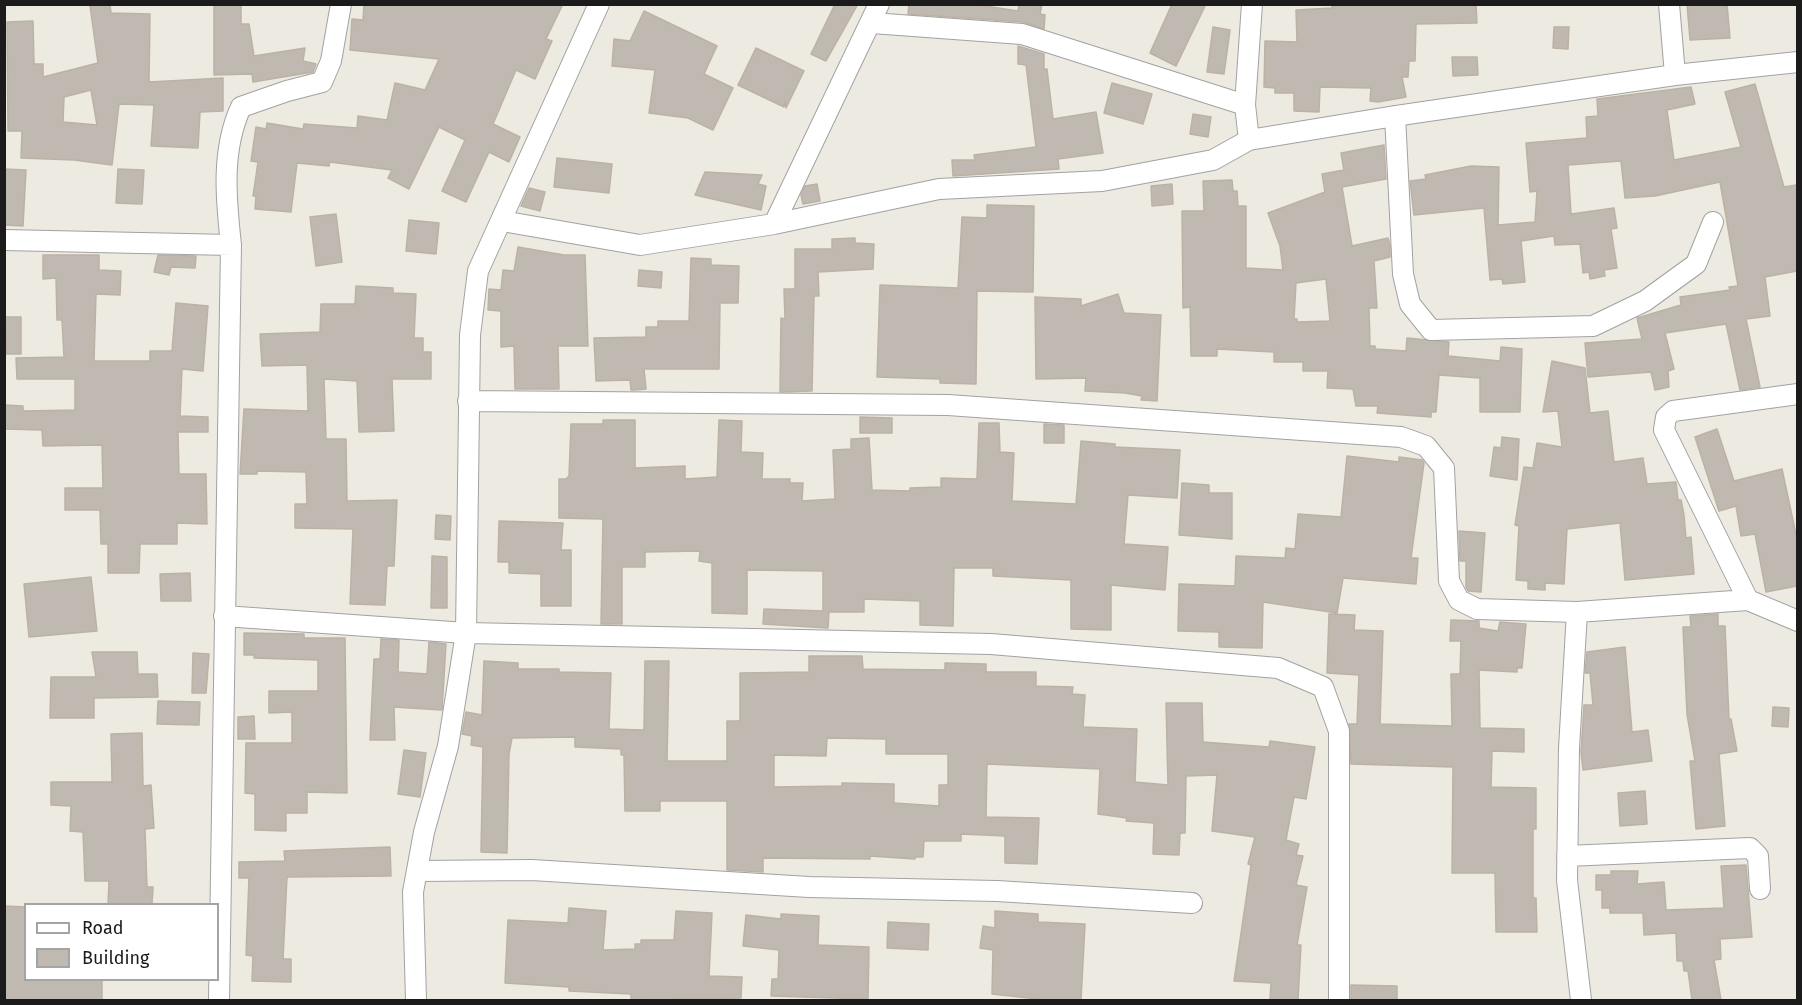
<!DOCTYPE html>
<html>
<head>
<meta charset="utf-8">
<style>
  body { margin:0 }
  #map { position:relative; width:1802px; height:1005px; overflow:hidden; background:#eceae1; font-family:"Fira Sans",sans-serif }
  canvas { display:block }
  .frame { position:absolute; inset:0; border:6px solid #1b1b1b; pointer-events:none }
  .legend { position:absolute; left:24px; top:903px; width:195px; height:78px; box-sizing:border-box; background:#fff; border:2px solid #a4a4a4; margin:0; padding:8px 10px; list-style:none; font-size:18px; color:#1b1b1b }
  .legend li { display:flex; align-items:center; gap:12px; height:30px }
  .legend b { width:30px; border:2px solid #a4a4a4 }
</style>
</head>
<body>
<div id="map">
<canvas width="1802" height="1005"></canvas>
<div class="frame"></div>
<ul class="legend">
<li><b style="height:8px;background:#fff"></b>Road</li>
<li><b style="height:16px;background:#c0b9b1"></b>Building</li>
</ul>
</div>
<script>
const g = document.querySelector('canvas').getContext('2d');
g.lineJoin = 'round';
function fillPath(path, color) { g.fillStyle = color; g.fill(path, 'evenodd'); }
function stroke(path, color, width, dash) { g.strokeStyle = color; g.lineWidth = width; g.lineCap = dash ? 'butt' : 'round'; g.setLineDash(dash || []); g.stroke(path); }
const building = new Path2D(`
  M110 4 111 13 150 14 149 82 223 78V111L200 112 198 148 151 146 154 105 119 104 112 165 74 160 21 158 22 131H8L7 22 33 21 34 64H43V77L98 63 90 6ZM91 90 97 125 63 122 64 97Z
  M214 4H241V24H249L254 56 305 48 303 61 316 64 313 72 253 82 252 74 214 75Z
  M364 4H563L546 39 552 41 535 79 516 70 493 124 520 137 509 162 489 152 466 202 442 191 465 140 439 127 409 189 388 178 392 170 330 162 329 166 297 163 291 212 255 209 256 196H253L258 162 251 161 256 127 266 129 267 123 303 129 304 124 357 128 358 116 387 120 395 83 425 90 439 59 350 50 352 19 363 20Z
  M835 4H858L826 61 811 54Z
  M909 4H972L1018 11 1019 4H1042L1040 14 1045 15 1044 29 1023 22 908 14Z
  M1172 4H1206L1176 66 1150 53Z
  M1332 4H1476L1477 23 1416 24 1415 61H1409L1408 77H1402L1406 97 1378 102 1370 101 1371 88 1320 87 1319 112 1294 111V93H1275V88L1264 87 1265 41 1297 42 1296 10 1332 8Z
  M1687 4H1727L1730 38 1690 40Z
  M644 11 717 46 704 74 733 88 713 130 688 118 649 113 655 70 612 66 614 39 630 41Z
  M1213 27 1230 30 1224 74 1207 72Z
  M1554 27H1569L1568 49 1553 48Z
  M1018 46 1044 54V69H1047L1053 119 1096 112 1103 153 1058 159 1059 169 953 176 952 160H975L974 155 1036 147 1026 65 1018 64Z
  M756 48 804 71 786 108 785 100 784 107 738 85Z
  M1452 57H1477L1478 75 1453 76Z
  M1112 83 1152 94 1143 124 1104 113Z
  M1755 84 1784 187 1796 185 1797 193V271L1765 277 1770 316 1746 319 1760 387 1740 390 1726 324 1665 333 1674 369 1668 371 1669 387 1655 390 1651 372 1588 377 1585 343 1642 339 1637 318 1681 305 1680 297 1730 290 1729 287 1738 286 1720 182 1655 196 1625 198 1621 161 1568 165 1571 214 1614 208 1617 228 1611 229 1617 268 1604 270 1605 276 1590 279 1589 272 1583 273 1580 244 1555 245 1554 236 1521 241 1525 282 1503 284 1502 279 1490 280 1484 208 1414 215 1410 181 1426 179 1425 175 1471 166 1499 167 1498 225 1535 222 1537 191 1530 192 1526 143 1587 138 1586 117 1598 116 1597 99 1691 87 1695 104 1667 110 1674 160 1741 147 1725 92Z
  M1193 114 1211 117 1208 137 1190 134Z
  M1384 145 1386 179 1342 187 1352 246 1388 238 1390 246V257L1374 261 1377 308H1369L1370 346H1375V349L1406 351 1407 338 1449 342 1448 356 1500 361 1501 347 1522 349 1520 412H1480V378L1439 375 1436 412H1431V417L1377 413 1378 406H1356L1353 389 1327 388 1328 371H1303V362H1274V352L1217 349V356H1191L1190 307 1183 308 1182 211H1204L1203 181 1232 180 1233 191H1237L1238 206H1246V268L1283 270 1280 246 1268 213 1325 192 1322 174 1344 170 1341 153ZM1326 279 1330 321 1297 322V319H1294L1296 283Z
  M557 158 612 164 609 193 554 187Z
  M4 169 26 170 23 226 4 225Z
  M118 169 144 170 142 204 116 203Z
  M705 172 762 175 758 184 766 186 761 210 695 195Z
  M817 184 820 201 803 204 801 195 805 186Z
  M1172 184 1173 204 1152 206 1151 186Z
  M529 188 545 192 540 211 521 206Z
  M987 205 1034 206 1033 292 977 291 976 384 940 383V379L877 377 880 285 958 288 962 217 987 218Z
  M336 214 342 262 316 266 310 217Z
  M409 220 439 223 436 254 406 251Z
  M855 238V243L874 244 873 269 818 272 819 296H814L812 391 780 392 781 318 785 319 784 289H795V249H832V239Z
  M518 247 564 255H585L588 346H558L559 389H515L514 346 501 347V311L488 310 489 289 501 290 503 270 514 271Z
  M43 255H99V270L121 271 120 295 96 294 94 361H150V351H172L176 303 208 306 203 371 182 369 180 416 208 417V432H178L179 474H206L207 524 177 523V544H140L139 573H108V544H101L100 510H65V488H103L102 445 43 446 42 430 5 429V405L23 406V411L75 410V379H17L16 358 64 357 62 320H57L56 278 43 279Z
  M158 255 196 256 195 268 171 267 169 275 154 272Z
  M691 258 711 259V265L739 266 738 303H720L719 369H644L646 389 634 390H631L630 380 596 381 594 338 646 337V327H658V321H689Z
  M639 270 662 272 661 288 638 286Z
  M356 286 393 288V293L416 294 414 338H423V352H431V379H392L394 431 359 432 357 381 324 379 326 439H346L347 501 397 500 394 566H387L385 605 350 604 353 529 295 528V504H307L306 472 257 471V474H240L244 409 308 411 307 365 262 366 260 334 320 332 321 304H355Z
  M1118 294 1124 313 1161 315 1157 401 1141 400 1142 396 1125 393 1085 391 1086 378 1036 379 1035 297 1081 299V306Z
  M5 317H21V354H6Z
  M1552 361 1585 368 1590 413 1608 411 1614 462 1643 458 1647 484 1676 482 1678 500H1681L1684 515 1686 538 1691 537 1694 574 1625 580 1620 523 1567 529 1564 584 1545 583V590L1528 589V581L1516 580 1519 526 1515 525 1524 467 1533 468 1537 443 1562 447 1558 411 1543 412Z
  M860 417 892 418V433H860Z
  M603 420H635V468L685 466V479L717 477 719 420 742 421 741 452 763 453 762 479H790V483H803L802 501 835 499 833 450 851 449V439L869 438 872 490 910 491V488L941 487V478L977 479 979 423H999L1000 452 1014 453 1012 501 1076 504 1081 441 1115 444V447L1180 450 1177 498 1128 495 1124 544 1168 547 1165 590 1111 585V630L1071 629V580L993 576V568H954L953 626 920 625V601L864 599V612H829L828 628 763 624 764 609 823 611V571L747 570V614L712 613V563L699 561 700 551 645 552V567H622V624H601L603 519 559 518V479H566L569 476 571 424H603Z
  M1044 424 1064 425V443H1044Z
  M1717 429 1734 481 1782 469 1797 539V586L1766 592 1755 534 1741 536 1736 506 1719 511 1695 437Z
  M1502 437 1519 439 1517 480 1490 476 1494 447 1501 448Z
  M1347 456 1399 462V457L1422 460 1424 463 1411 558H1418L1416 584 1343 578 1337 613 1263 602 1262 648 1219 647V632L1178 631 1179 584 1235 586 1236 556 1285 558 1286 548 1295 549 1298 514 1341 517Z
  M1182 483 1209 485V493H1232V539L1179 535Z
  M436 515 451 516 450 540 435 539Z
  M499 521 563 523 561 550H571V606H541V574L509 573V562H498Z
  M1459 531 1485 533 1481 592 1468 591 1466 587V561H1460Z
  M432 556 447 557V608H431Z
  M190 573 191 601H161L160 574Z
  M91 577 97 631 29 637 24 584Z
  M1329 614 1355 615 1354 630 1383 631 1380 724 1452 726 1451 674H1460L1461 641H1450L1451 620 1479 621V628L1498 631 1500 622 1526 624 1522 668H1517V672L1479 670 1480 728 1524 729V752L1492 751 1491 787 1536 788V829H1533V898H1536L1537 932H1496L1495 873H1452L1453 767 1351 764 1349 724H1357L1359 675 1327 673Z
  M1718 614V626H1725L1729 719H1731L1737 751 1719 754 1725 826 1696 829 1690 761H1695L1687 714 1683 627H1691L1690 616Z
  M244 633 304 634V638H345L347 793 307 792V813H286V831L255 830V794L245 793 246 743H292V712L269 713V691H318V660L254 658V655H244Z
  M381 639 399 640 398 672 427 674 429 642 446 644 442 710 394 707 395 740H370L374 659H380Z
  M1625 647 1632 732 1648 730 1652 761 1583 770 1581 752 1584 705H1593L1590 673H1585L1587 652Z
  M92 652H137L138 674H157L158 697 94 698V718H50L51 677H96Z
  M193 653 209 654 206 693H192Z
  M809 656H862L863 669 945 670V663L986 664V672H1036V686L1073 687 1072 694 1085 695 1083 727 1137 729 1135 782 1168 785 1166 703H1202L1203 742 1269 747 1270 741 1315 747 1306 799 1294 797 1286 840 1299 844 1296 855 1303 856 1296 885 1307 887 1297 945H1301L1298 1000H1270L1271 983 1234 981 1251 865 1248 864 1255 837 1212 831 1217 775 1186 776 1185 833H1180L1179 855 1153 854 1154 823 1126 821 1127 818 1098 814 1100 769 987 764 986 817 1039 818 1037 864 1005 863V836L961 834V841H924L923 857H915V859L870 856V859L763 858V872L727 870V801H660V811H625L624 755H621V749L575 747V737L512 738 509 754 507 853 481 852 483 747 471 745 472 736 462 734 466 712 482 715 484 661 518 663V669H559V672L611 673 609 729 644 730 645 661H669L667 761H727V721H740V673L809 672ZM827 738 886 739V754H948V785H939V806L894 803V784L842 783V786L774 787V755L826 756Z
  M158 701 200 702 199 725 157 724Z
  M1773 707 1789 708 1788 727 1772 726Z
  M254 716 255 739H238V717Z
  M142 733 143 786 151 785 154 828 145 829 147 887H153L152 904H108L109 881H85L83 832 70 831 71 806 51 805V782H112L111 734Z
  M404 750 426 753 420 797 398 794Z
  M1645 791 1647 824 1620 826 1618 793Z
  M390 847 391 876 287 877 283 959H291V982L252 981 253 956 246 955 249 878H239V862L285 861 284 851Z
  M1746 865 1752 937 1720 939 1721 959 1714 960 1721 1000H1692L1688 971H1684L1683 961H1677L1676 933 1644 935 1643 913H1610V908H1602V890H1596V875H1611V871H1638L1637 884 1664 882 1666 910 1724 908 1721 866Z
  M4 906 26 907V980H102V1000H4Z
  M569 908 606 911 603 950 635 949V944H641V940H674L676 911 712 913 709 976 742 977 741 998 631 1000V994L569 991V987L505 983 508 920 568 923Z
  M995 911 1038 914V922L1085 924 1081 1000H1047L992 994 993 950 980 948 983 926 995 928Z
  M781 914 819 916 818 945 869 947 868 999 771 996 772 979H778L779 950 743 946 746 915 781 919Z
  M888 922 929 924 928 950 887 948Z
  M1351 985 1397 986V1000H1351Z`);
fillPath(building, '#c0b9b1');
stroke(building, '#bcb2a4', 1.5);
const minor = new Path2D(`
  M1669 4 1675 75
  M872 23 1022 34 1245 105
  M1395 116 1403 274 1410 304 1431 330 1593 326 1645 301 1696 264 1713 222
  M1249 140 1245 105 1252 4
  M502 221 640 245 774 224 939 189 1102 181 1213 160 1249 140 1395 116 1675 75 1798 62
  M774 224 879 4
  M4 240 231 245 219 1000
  M231 245C226 199 221 150 241 107L287 91 322 82 331 61 341 4
  M468 401 948 405 1401 437 1426 446 1444 468 1449 581 1459 600 1477 609 1577 612 1748 600 1664 430 1666 417 1673 411 1798 394
  M1748 600 1798 621
  M1577 612 1569 748 1567 880 1581 1000
  M224 616 466 633 991 644 1278 668 1323 687 1339 731V1000
  M1567 856 1750 848 1758 856 1760 889
  M417 871 532 870 809 887 997 891 1192 903
  M416 1000 413 892 424 832 448 746 466 633 470 335 478 271 599 4`);
stroke(minor, '#a2a2a2', 22);
stroke(minor, '#fff', 20);
</script>
</body>
</html>
